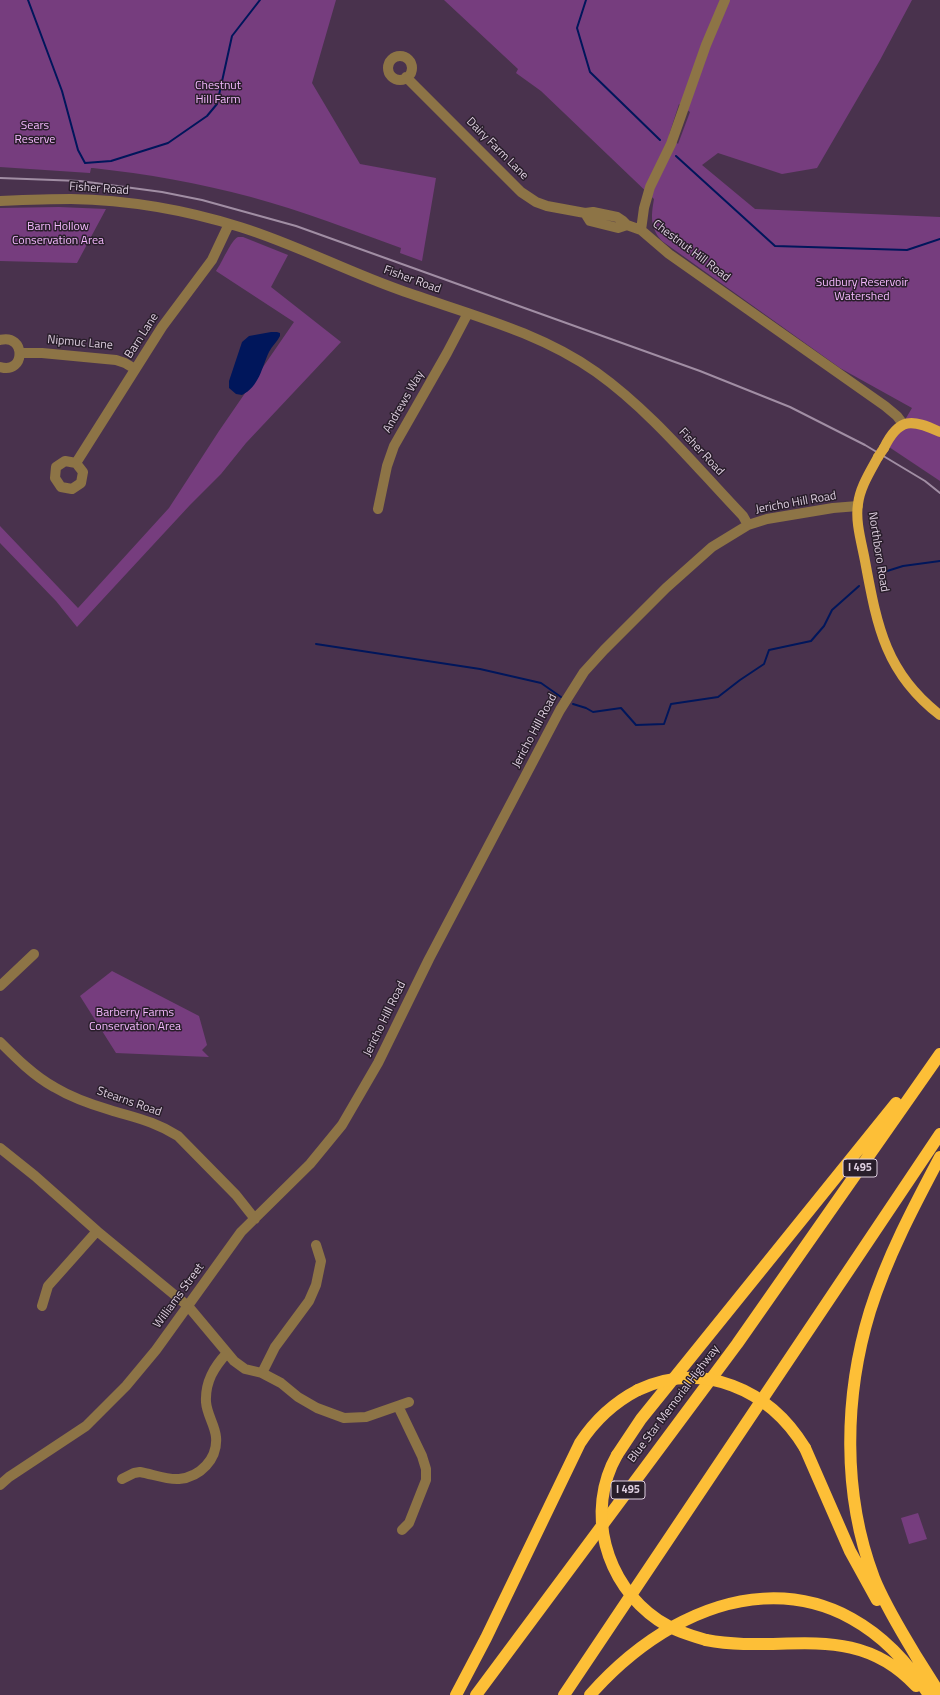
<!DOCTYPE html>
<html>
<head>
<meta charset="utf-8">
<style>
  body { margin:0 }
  canvas { display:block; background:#49324d }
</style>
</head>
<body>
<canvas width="940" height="1695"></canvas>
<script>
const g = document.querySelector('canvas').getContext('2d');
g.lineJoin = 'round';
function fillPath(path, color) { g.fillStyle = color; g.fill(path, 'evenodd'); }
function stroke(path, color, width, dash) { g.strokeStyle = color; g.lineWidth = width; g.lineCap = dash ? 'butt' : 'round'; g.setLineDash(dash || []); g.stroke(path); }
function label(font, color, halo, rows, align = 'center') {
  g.font = font + ' "Titillium Web",sans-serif'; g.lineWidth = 3; g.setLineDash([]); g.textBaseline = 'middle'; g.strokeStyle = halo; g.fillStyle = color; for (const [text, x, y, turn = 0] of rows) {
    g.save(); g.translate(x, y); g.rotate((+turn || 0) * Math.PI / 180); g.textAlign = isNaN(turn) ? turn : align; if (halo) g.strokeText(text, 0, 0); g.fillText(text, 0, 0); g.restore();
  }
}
fillPath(new Path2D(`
  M0 0H336L312 83 360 164 436 178 422 261 400 253 401 248C352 230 302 211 251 197 199 183 147 174 93 168H91L90 173 0 167Z
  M444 0H912L880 60 817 168 782 174 718 153 702 165 755 209 940 217V481L889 447 912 408 840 368 662 241C650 228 651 216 654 199L541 91 516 73 518 69ZM679 104 690 112 678 144 669 135Z
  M59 207 106 209 77 263 0 261V208Z
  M238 237H243L288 255 271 287 341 342 246 443 221 474 190 505 77 627 56 601 0 543V526L78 608 169 508 219 431 294 322 216 271C222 263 231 240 238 237Z
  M112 971 199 1016 207 1045 202 1050 209 1057 116 1053 80 996Z
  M918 1513 927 1539 909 1544 901 1518Z`), '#763d7e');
fillPath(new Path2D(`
  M271 332H277L280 333V336C277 342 272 346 269 352 262 367 259 387 242 395L236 394 229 388V381L242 342 249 336Z`), '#00165b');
stroke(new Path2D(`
  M28 0 62 91 78 150 85 163 111 161 168 143 207 116 217 104 232 36 260 0
  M586 0 577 28 590 72 660 140
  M676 156 775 246 907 250 940 239
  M884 572 903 566 940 561
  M316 644 480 669 541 683 561 697
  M573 704 586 708 593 712 621 708 636 725 664 724 671 704 718 697 740 680 764 664 769 650 811 641 824 626 832 610 859 586`), '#00165b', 2);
stroke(new Path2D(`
  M388 68a12 12 0 1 1 24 0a12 12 0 1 1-24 0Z
  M406 77 521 192 536 202 547 206 585 213
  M0 201C24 200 48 199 71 199 128 200 186 210 240 227 295 244 346 271 400 290 467 314 538 331 596 372 652 412 696 467 743 516L748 525
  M627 225 618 228 590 221 585 213 593 212 617 217 623 221 627 225 641 230 669 254 885 406 897 416 903 424
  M641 230 644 208 650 187 671 144 706 45 725 0
  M0 340C26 333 26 375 0 367
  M20 353H42L116 360 125 363 135 369
  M76 463 83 472 81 483 72 489 61 487 55 478 56 467 65 461 76 463 162 327 212 260 229 224
  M378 509 387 466 394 446 447 353 468 313
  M0 986 34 954
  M0 1042C16 1058 34 1076 54 1087 69 1096 93 1105 110 1110 136 1118 154 1121 178 1136L236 1195 255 1219
  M0 1148 35 1176 97 1231 188 1306 234 1361 245 1369 262 1373 281 1383 298 1397 317 1408 344 1418 366 1417 409 1402
  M42 1306 48 1286 97 1231
  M262 1373 275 1347 309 1301 316 1285 321 1261 316 1245
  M398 1406 422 1456 426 1469V1480L409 1523 402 1530
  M122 1479 134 1473 140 1472C152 1474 167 1480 179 1479 200 1477 218 1459 216 1437 215 1425 207 1415 206 1402 205 1382 214 1367 227 1353
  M0 1485 9 1477 86 1426 126 1386 156 1350 241 1232 310 1164 342 1125 378 1063 429 959 560 710 584 672 604 650 666 588 712 547 748 525 767 519 833 508 858 506`), '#8d7446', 10);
stroke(new Path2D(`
  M884 448C899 417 912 419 940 432
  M878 457C870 472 860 487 858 504 855 522 862 544 865 561 877 625 885 673 940 715`), '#ddaa40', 10);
stroke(new Path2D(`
  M805 1448 850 1551 877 1600
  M617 1455 641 1419 896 1103
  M706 1640C782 1655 854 1619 916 1686
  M916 1656 940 1694
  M920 1663C904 1635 886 1608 874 1578 842 1494 844 1396 870 1311 887 1257 914 1206 940 1157
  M456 1695 486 1638 580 1443C595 1420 613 1403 638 1390
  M476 1695 737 1344 940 1054
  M564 1695 940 1134
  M590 1695C691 1581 838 1552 929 1695`), '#fdbf37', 12);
stroke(new Path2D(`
  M0 178 80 181 162 192 202 200 296 226 700 371 790 407 865 445 925 481 940 493`), '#a18ea4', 2);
stroke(new Path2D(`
  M878 457 884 448`), '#ddaa40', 10);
stroke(new Path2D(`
  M638 1390C703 1360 769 1389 805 1448
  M617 1455C585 1511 605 1584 658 1620 673 1630 689 1635 706 1640`), '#fdbf37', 12);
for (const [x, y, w] of [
  [860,1168,34],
  [628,1490,34]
]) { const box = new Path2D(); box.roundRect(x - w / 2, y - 9, w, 18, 3); g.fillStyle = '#291e2b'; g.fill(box); stroke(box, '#ddcedf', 1); }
label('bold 11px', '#ddcedf', null, [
  ["I 495",860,1168],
  ["I 495",628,1490]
]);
label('12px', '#f5b9fe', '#291e2b', [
  ["Chestnut",218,86],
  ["Hill Farm",218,100],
  ["Sears",35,126],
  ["Reserve",35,140],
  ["Barn Hollow",58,227],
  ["Conservation Area",58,241],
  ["Sudbury Reservoir",862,283],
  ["Watershed",862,297],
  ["Barberry Farms",135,1013],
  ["Conservation Area",135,1027]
]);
label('12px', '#ddcedf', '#291e2b', [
  ["Dairy Farm Lane",497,149,45],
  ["Fisher Road",99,189,4],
  ["Chestnut Hill Road",691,251,37],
  ["Fisher Road",412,280,20],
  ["Barn Lane",142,336,-57],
  ["Nipmuc Lane",80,343,5],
  ["Andrews Way",404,402,-60],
  ["Fisher Road",701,452,47],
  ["Jericho Hill Road",796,503,-10],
  ["Northboro Road",878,552,81],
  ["Jericho Hill Road",535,731,-62],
  ["Jericho Hill Road",385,1019,-64],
  ["Stearns Road",129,1102,19],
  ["Williams Street",179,1296,-54],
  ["Blue Star Memorial Highway",674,1404,-53]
]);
</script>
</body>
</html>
